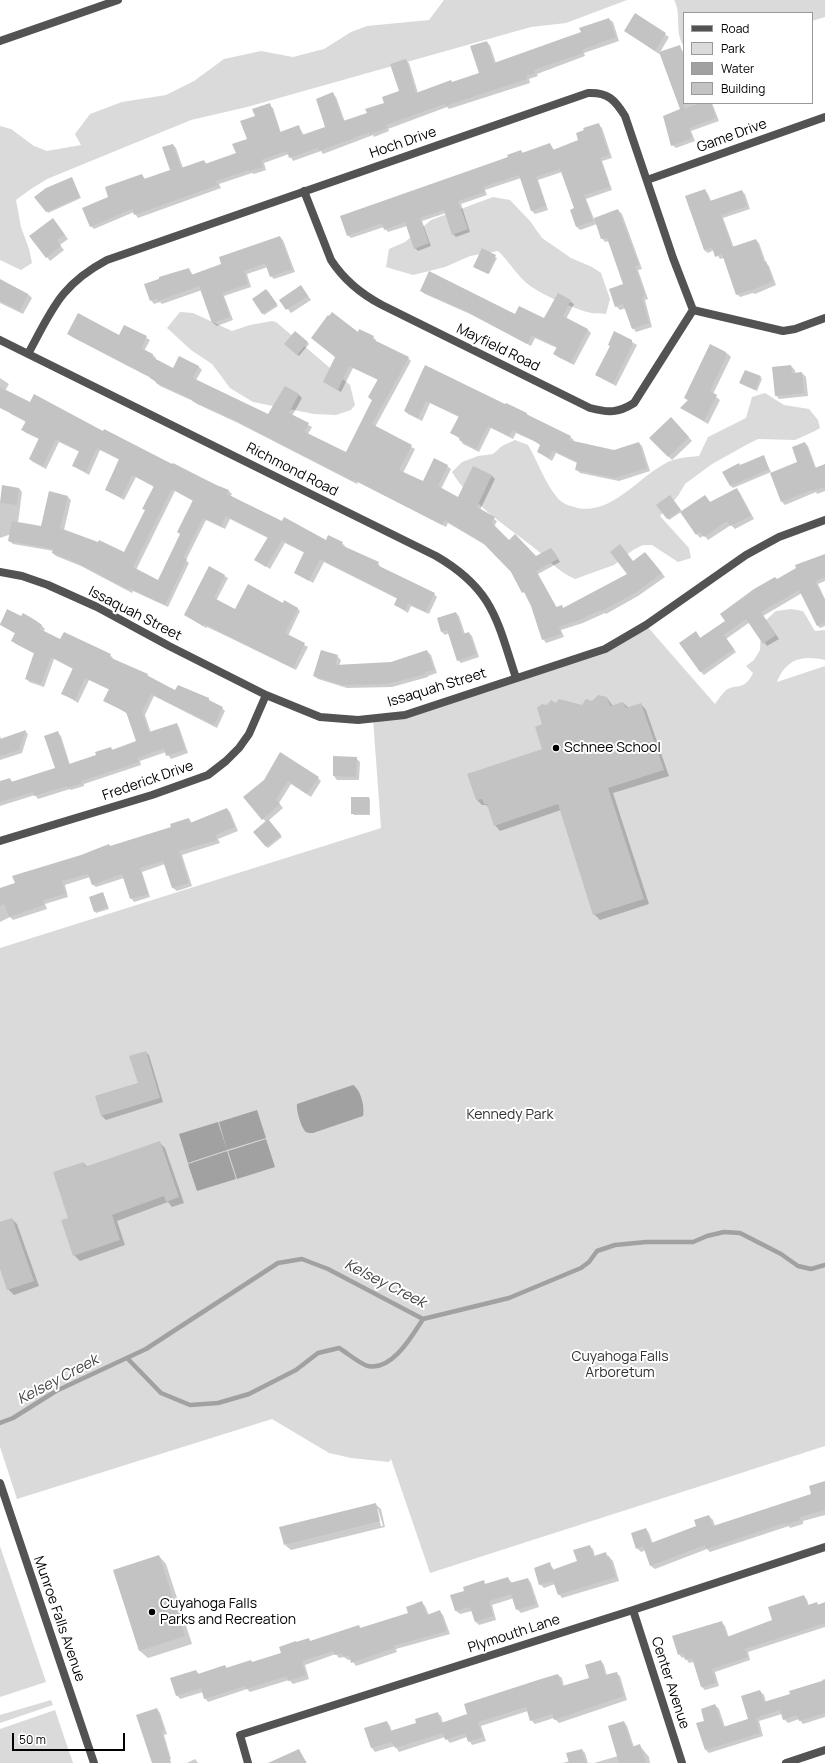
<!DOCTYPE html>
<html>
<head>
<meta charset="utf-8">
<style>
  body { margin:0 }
  #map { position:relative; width:825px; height:1763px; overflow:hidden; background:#fff; font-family:Manrope,sans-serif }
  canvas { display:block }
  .legend { position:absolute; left:683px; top:12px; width:130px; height:92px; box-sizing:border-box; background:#fff; border:1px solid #999; margin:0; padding:5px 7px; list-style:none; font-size:12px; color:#000 }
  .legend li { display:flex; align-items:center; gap:8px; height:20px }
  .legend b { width:20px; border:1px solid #999 }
  .scale { position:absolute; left:12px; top:1733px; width:113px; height:18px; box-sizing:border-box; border:2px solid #000; border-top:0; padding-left:5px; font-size:12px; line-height:14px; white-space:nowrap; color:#000; -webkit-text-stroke:3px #fff; paint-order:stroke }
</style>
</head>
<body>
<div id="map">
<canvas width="825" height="1763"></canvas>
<ul class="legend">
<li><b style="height:5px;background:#535353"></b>Road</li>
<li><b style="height:11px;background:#dadada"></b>Park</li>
<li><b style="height:11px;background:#a1a1a1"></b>Water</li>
<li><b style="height:11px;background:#c3c3c3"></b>Building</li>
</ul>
<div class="scale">50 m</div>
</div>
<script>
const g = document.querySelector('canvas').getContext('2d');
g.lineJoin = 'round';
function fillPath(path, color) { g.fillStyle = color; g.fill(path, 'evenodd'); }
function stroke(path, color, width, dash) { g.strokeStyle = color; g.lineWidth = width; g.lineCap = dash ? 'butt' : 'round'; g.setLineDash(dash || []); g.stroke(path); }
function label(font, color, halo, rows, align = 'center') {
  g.font = font + ' Manrope,sans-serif'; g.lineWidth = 4; g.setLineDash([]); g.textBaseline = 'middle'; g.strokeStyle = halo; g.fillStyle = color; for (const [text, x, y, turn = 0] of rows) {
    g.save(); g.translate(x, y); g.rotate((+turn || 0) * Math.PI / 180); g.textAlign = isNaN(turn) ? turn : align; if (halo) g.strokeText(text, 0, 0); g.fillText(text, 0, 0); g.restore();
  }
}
fillPath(new Path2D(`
  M444 0H627L566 23 531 27 247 107 191 120 47 179 31 189 16 200 21 227 29 249 32 263 21 270 0 260V126L11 129 34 146 47 151 81 145 75 134 90 114 122 102 166 95 194 81 224 59 261 51 293 57 324 49 351 32 367 26 429 20Z
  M674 0H825V17L812 21V13H684V46C674 33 682 14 674 0Z
  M493 197 510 200 530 221 542 238 571 258 592 267 601 273 610 299 606 314C600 313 593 314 587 312 573 308 540 294 529 285 517 276 509 261 498 251L470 256 445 267 413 275 386 267 389 249 405 242 431 220Z
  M180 312 193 313 232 331 250 325 272 321 276 322 350 385 355 405 351 410 336 415 314 414 253 402 230 388 212 364 191 350 167 328Z
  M765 393 784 405 809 409 818 420 820 428 815 431 795 440 758 439 748 444 712 464 685 484 678 496 660 516 689 548 691 558 678 562 652 545H643L633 550 614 565 575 579C558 572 546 557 532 546 503 524 471 503 452 472L462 462 478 456 493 454 502 446 515 440 528 445C538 462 544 481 556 496 559 501 566 505 571 506 608 520 637 478 666 463 675 458 688 457 699 456L708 437 746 418 752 397Z
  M791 609 803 611 815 631 825 630V660C802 655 786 659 777 682L825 666V1446L430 1573 391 1459 389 1462 351 1458 329 1453 272 1419 17 1499 0 1447V948L381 828 373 719 405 714 572 661 646 625 715 704C718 700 721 695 725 691 736 682 743 693 753 673L746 666 754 660 760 650 761 632 766 620 776 611Z
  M0 1546 46 1682 0 1697Z
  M51 1700 53 1705 0 1723V1715Z
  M55 1710 73 1763H0V1729Z`), '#dadada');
fillPath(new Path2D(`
  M353 1085C361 1090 365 1107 363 1116L313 1133C311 1133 308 1133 306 1132 301 1128 296 1109 297 1104Z
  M257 1110 266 1138 227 1150 219 1122Z
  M218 1122 227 1150 188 1163 179 1134Z
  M266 1139 275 1167 237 1179 228 1151Z
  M227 1151 236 1179 197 1191 188 1164Z`), '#a1a1a1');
fillPath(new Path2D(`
  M635 15 669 37 659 54 625 31Z
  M609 19 613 22 619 41 584 53 585 56 537 74 538 76 529 79 530 83 449 109 447 107 388 129 389 131 374 137 373 135 323 154 321 151 293 161 289 154 264 163 266 170 254 174 252 173 219 184 221 188 138 218 134 212 94 229 91 226 110 197 142 175 145 179 171 171 173 145 176 148 183 168 204 161 207 164 237 154 248 139 256 117 269 105 273 108 281 133 299 127 304 135 327 127 333 94 336 97 345 122 368 113 385 103 400 92 405 60 409 63 418 93 451 81 453 83 481 73 486 42 490 45 496 63 582 33Z
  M679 46 684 53V103H712L719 121 691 131 695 141 676 148 672 145 681 110Z
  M598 124 602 128 612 158 602 161 612 190 586 199 594 219 618 210 622 214 642 269 638 270 648 299 645 300 652 327 636 332 633 328 626 308 620 310 616 306 624 285 609 241 605 242 602 238 597 224 580 230 577 227 575 209 562 172 538 180 548 210 535 214 532 211 521 178 485 190 487 195 461 204 470 232 456 237 453 234 446 213 422 221 431 246 418 251 415 248 407 226 388 232 384 227 351 238 348 235 521 151 523 153 550 144 554 150 580 141Z
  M72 178 81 198 48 213 47 211Z
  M705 190 708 194 711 201 742 191 745 194 750 209 723 218 734 248 756 240 759 243 766 263 769 266 776 285 755 294 753 293 740 297 737 294 724 258 720 259 714 250 708 253 704 250Z
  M56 223 68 239 60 245 64 250 50 261 31 236Z
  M280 237 283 240 295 272 274 279 271 276 268 267 247 274 251 287 224 296 233 320 217 326 213 323 202 290 162 304 160 302 154 304 151 300 145 285 173 273 189 269 193 275 222 265Z
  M482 250 497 258 489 274 476 268Z
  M0 280 28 294 32 298 23 314 0 303Z
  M304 290 311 300 291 313 281 300Z
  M268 291 278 306 264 315 253 299Z
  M421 291 516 315 545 320 559 294 574 304 566 319 587 329 591 333 574 365 558 357 554 354 557 348 535 338 531 346 470 314 425 294Z
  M125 326 150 340 144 351 153 355 156 358 155 360 174 369 198 366 202 370 196 380 269 415 285 387 299 395 302 398 292 416 312 427 308 434 346 453 373 401 369 397 378 380 353 368 341 392 324 382 358 334 373 337 376 340 375 342 408 358 411 361 375 427 415 449 403 473 423 482 447 466 451 469 441 489 459 498 474 467 492 476 495 479 480 510 497 521 494 527 509 541 536 557 551 549 554 552 560 562 538 574 557 608 564 609 628 574 633 562 648 556 665 577 638 596 606 614 605 613 583 623 561 630 564 637 546 643 543 639 532 605 512 572 487 546 448 523 446 527 358 482 357 484 238 423 197 404 193 401 160 386 151 378 72 337 69 333 119 337Z
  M295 332 309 344 299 356 285 344Z
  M615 332 637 345 616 386 596 375 611 347Z
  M710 345 728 354 731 357 713 394 720 400 708 424 681 408 689 401 685 398Z
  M791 366 795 370V374L802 373 806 377 808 396 779 399 776 395Z
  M426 367 506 405 526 413 530 417 570 437 574 440 573 442 614 451 639 443 642 446 650 471 619 481 580 473 576 469 577 463 556 453 552 461 538 452 541 445 538 443 516 433 513 439 491 428 479 452 463 444 460 439 451 432 459 417 430 403 422 421 408 414 405 411Z
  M760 377 762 379 757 391 740 383Z
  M0 378 9 384 5 391 16 397 104 432 229 491 232 494 230 497 282 523 326 541 342 543 345 546V547L378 563 381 568 434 594 437 597 429 614 411 606 408 613 395 605 398 599 324 562 313 583 295 572 305 553 285 543 270 569 256 560 268 538 230 519 225 529 206 520 186 560 189 563 168 607 133 591 132 593 81 566 56 556 53 553 54 551 13 544 9 541 11 534 0 538V502L19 488 22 492 18 523 42 527 68 497 71 500 64 530 125 554 146 511 154 487 136 477 124 500 106 489 120 460 100 450 89 475 73 466 80 452 59 442 46 469 33 462 30 459 39 439 26 433 23 430 26 422 11 414 0 401ZM175 491 193 501 181 535 159 582 136 570Z
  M671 418 692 441 672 460 650 438Z
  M805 443 808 446 816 468 825 465V491L817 494 816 492 785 505 782 502Z
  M763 456 771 472 733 488 730 485Z
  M737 490 740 493 754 519 735 529 731 525 708 540 704 535 700 538 697 534 681 512 669 520 658 505 671 498 682 512 705 496 711 503Z
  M825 555V581L818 584 825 599V626L820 628 817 625 802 593 763 616 779 639 767 646 750 622 726 639 736 652 704 675 701 672 681 643 696 632 701 639 726 621 777 580Z
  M209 567 228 578 216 601 236 611 283 604 297 608 300 611 288 636 308 647 296 670 222 634 207 627 206 628 185 614Z
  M8 610 42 626 45 629 43 632 61 640 110 655 113 658 112 660 147 675 176 691 222 708 225 711 217 728 154 696 145 715 151 733 176 724 179 727 188 753 171 759 166 752 140 761 141 765 84 784V786L71 790 70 789 38 799 35 795 0 806V782L10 779 13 782 56 769 58 733 61 736 70 765 97 755 111 748 113 750 137 742 128 714 104 700 110 690 89 680 78 703 62 693 73 669 54 659 44 687 29 682 26 678 35 654 16 644 12 640 16 634 0 624Z
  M456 613 459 616 465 634 469 633 472 636 479 657 461 663 458 660 449 633 445 635 442 632 438 618Z
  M427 651 431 655 437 673 428 676V677L392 687 347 688 318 679 314 676 337 656 341 660 339 666 391 663Z
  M607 698 613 706 623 703 629 708 641 704 646 710 669 776 613 793 649 904 600 920 594 914 561 810 500 831 495 825 489 808 486 805H482L477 800 543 750 544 725 547 706 556 704 582 706Z
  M25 731 28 734 22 753 0 760V735L1 740Z
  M356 758 360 762 359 780H337L334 776Z
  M318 778 321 781 311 797 291 784 279 803 283 808 268 821 282 837 268 848 254 832 266 822 245 798 264 781Z
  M369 798 370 799V815H354L352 813Z
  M227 809 230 812 238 831 218 839 220 843 182 855 192 886 177 891 173 888 165 864 142 872 150 897 134 902 131 898 124 878 96 887 92 884 90 877 65 885 68 897 45 904 47 909 13 920 10 917 0 922V889L111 847 172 828 189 819 192 823Z
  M103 893 109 909 96 913 95 911Z
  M145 1052 149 1055 163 1102 106 1120 102 1116 96 1096 139 1083Z
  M159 1142 165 1148 184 1203 172 1207 168 1202 117 1221 125 1245 80 1261 74 1255 70 1218 83 1163 88 1167Z
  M12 1219 17 1224 39 1286 14 1295 8 1289 0 1266V1223Z
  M825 1482V1515L803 1521V1524L790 1528 789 1526 710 1552 707 1549 655 1569 651 1566 646 1550 641 1552 637 1548 646 1529 649 1533 653 1544 698 1527 709 1516 713 1520 715 1526 812 1494Z
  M375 1504 381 1509 385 1527 291 1550 285 1545ZM376 1509H378L383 1526H381Z
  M589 1546 593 1549 595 1557 605 1553 613 1561 619 1581 562 1598 559 1594 555 1584 544 1588 540 1584 550 1564 554 1570 579 1562Z
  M159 1556 166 1564 192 1644 148 1658 140 1651 114 1571Z
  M508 1578 513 1584 528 1579 531 1583 539 1607 521 1613 517 1609 514 1598 492 1605 496 1620 479 1625 475 1621 472 1611 460 1614 456 1611 465 1591 483 1582 486 1584Z
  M804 1596 807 1600 809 1606 825 1603V1627L748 1652 750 1660 715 1672 719 1686 705 1690 702 1687 694 1662 689 1663 685 1657 682 1658 679 1654 721 1622 725 1626 729 1638 774 1620Z
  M422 1603 425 1606 429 1615 440 1612 443 1615 450 1634 396 1649 397 1652 356 1666 351 1659 348 1660 344 1657 339 1658 336 1654 305 1665 309 1679 293 1684 289 1680 250 1692 247 1689 208 1702 205 1698 203 1692 180 1699 177 1695 196 1671 199 1674 225 1666 227 1668 251 1661 253 1663 359 1626 361 1629 409 1614Z
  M601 1661 604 1665 607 1676 616 1673 620 1676 627 1700 559 1723 554 1718 535 1724 531 1720 528 1711 481 1726 486 1741 472 1745 467 1737 450 1743 445 1737 399 1752 395 1746 375 1752 372 1748 366 1729 387 1722 390 1726 392 1732 417 1724 437 1713 441 1716 443 1723 469 1715 558 1675 562 1678 564 1687 590 1679Z
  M825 1679V1717L803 1724 799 1719 788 1723 784 1719 782 1714 759 1721 763 1736 709 1753 706 1750V1721L715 1705 719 1709 725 1727 749 1719 760 1691 764 1695 766 1702 791 1694 823 1682 822 1680Z
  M157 1709 160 1713 167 1734 164 1735 171 1759 155 1763Z
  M624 1722 627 1726 634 1747 640 1746 649 1757 650 1763H594L618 1756Z
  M299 1750 307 1763H287Z
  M582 1750 585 1753 588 1763H563L569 1761Z
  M195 1759 198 1763H187Z`), '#0003');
stroke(new Path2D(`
  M127 1358 161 1393 190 1405 218 1403 249 1394 296 1370 318 1353 339 1348C346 1352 360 1364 368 1366 392 1371 412 1336 423 1319
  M0 1423 13 1418 56 1391 146 1349 278 1263 302 1259 328 1269 423 1319 509 1298 581 1268 589 1262 597 1251 615 1245 646 1242H693L707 1236 724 1232 740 1233 781 1254 798 1266 811 1269 825 1265`), '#a1a1a1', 4.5);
fillPath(new Path2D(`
  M635 13 666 33 655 51 624 31Z
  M609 18 616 37 582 50 583 53 534 70 535 73 526 76 527 79 445 106 444 104 386 125 387 128 370 134V132L319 151 318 148 289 158 287 151 261 160 263 167 249 171V170L216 181 218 185 134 215 132 209 90 227 82 208 108 197 105 187 142 174 144 179 170 170 162 147 173 144 181 168 204 160 205 164 236 153 232 144 247 139 240 121 255 116 252 109 270 103 280 132 299 125 302 135 325 127 316 99 333 92 343 121 367 113 365 109 384 103 382 97 399 91 390 64 406 59 416 93 451 80 452 82 479 73 470 46 487 41 494 63 581 32 579 28Z
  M680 45 684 58V109L701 103H711L716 118 689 128 692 138 671 146 663 116 680 109 659 52Z
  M599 123 609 155 600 158 610 187 584 195 593 221 576 227 570 210 574 208 560 169 536 177 546 206 531 211 519 175 483 187 485 192 458 201 468 229 452 235 444 210 420 218 429 243 414 249 405 222 384 230 382 223 347 236 340 216 508 157 507 155 521 150 522 153 550 143 553 150 578 140 576 133 584 130 583 128Z
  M72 177 80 197 46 212 34 197 46 188Z
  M705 189 710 201 742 190 747 206 721 215 732 247 756 239 764 262 766 261 773 281 750 291V290L736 295 722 254 715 257 712 247 704 250 685 196Z
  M618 209 639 265 635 266 645 295 642 297 649 323 632 329 623 304 615 307 609 289 623 284 607 238 601 239 594 218Z
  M53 218 65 235 57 240 61 246 46 258 29 236Z
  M280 236 292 269 270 277 265 263 244 271 248 284 222 293 230 317 212 323 199 286 158 301 157 298 150 301 144 284 159 279V277L189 268 191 275 221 264 219 257Z
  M482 248 496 255 488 274 473 267Z
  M429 271 515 314 519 306 544 318 558 293 571 300 563 316 588 329 571 363 553 354 557 347 532 335 527 344 466 311 420 291Z
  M0 279 28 294 20 311 0 301Z
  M301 285 308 296 286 310 279 300Z
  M266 289 277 304 262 314 252 299Z
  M332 312 358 332 359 329 374 336 372 339 409 357 372 424 412 445 399 470 423 481 434 458 448 465 438 486 458 497 473 466 492 475 477 507 495 517 492 523 509 540 515 534 536 556 551 548 558 559 536 571 556 607 562 605 563 608 627 574 610 552 620 544 633 561 645 552 662 573 635 593 602 611 601 610 579 620 559 627 561 634 542 640 531 606 524 592 522 593 511 572 483 543 445 520 442 525 354 480 353 481 234 420 192 401 193 400 156 383 157 382 150 378V377L67 334 78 313 119 335 124 325 147 336 141 348 153 354 152 357 173 368 179 356 199 366 193 378 268 414 285 386 299 394 289 413 309 423 305 432 346 452 372 400 368 397 378 379 349 366 338 390 323 382 335 357 311 338 328 315 329 316Z
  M295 331 308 342 297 355 284 344Z
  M614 331 632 340V345L613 384 595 375 610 346 608 345Z
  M710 344 726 352V357L710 391 717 395 704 421 680 408 688 400 684 398Z
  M425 365 505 404 506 403 527 413 526 414 571 436 569 440 614 450 639 442 647 468 615 478 575 470 577 462 553 450 549 458 537 452 540 445 533 440 512 430 509 436 488 426 476 449 459 440 460 438 450 433 459 416 426 401 418 418 404 411Z
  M791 365 792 373 802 372 804 393 775 396 772 367Z
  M745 370 761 376 755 390 739 383Z
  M0 387 30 402 34 394 103 431 104 429 172 464 173 463 216 485 229 490 227 494 282 521 284 517 326 540 328 535 343 542 341 545 379 562 377 565 435 593 425 612 408 603 405 610 394 605 397 598 320 559 309 581 294 573 304 552 282 540 266 567 254 560 268 537 226 516 221 526 203 518 183 558 187 559 165 605 129 588V590L77 563 52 553 53 549 8 541 12 521 41 526 49 491 68 496 60 528 98 542 99 540 124 552 145 510 142 509 154 486 132 475 121 498 105 490 119 459 97 448 86 472 72 466 79 451 56 439 43 466 29 459 39 438 21 430 26 421 0 408ZM172 489 193 500 177 532 180 534 158 580 133 567Z
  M671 417 689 437 668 457 649 438Z
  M805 442 815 468 825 464V487L813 491 812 490 781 502 770 473 797 462 792 447Z
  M764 455 769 469 730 486 722 472 739 463 740 465Z
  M2 485 19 488 17 505 0 503Z
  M737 488 751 516 730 526 727 521 704 537 700 532 696 535 680 512 705 495 710 502Z
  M670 495 681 510 667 519 656 505Z
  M825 554V577L815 581 825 601V622L817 626 799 590 761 612 776 635 763 644 746 619 724 635 734 649 700 672 679 643 696 631 700 638 725 621 720 614 754 589 775 577 777 579 796 568 795 565Z
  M209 566 225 575 214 598 235 609 248 584 283 603 284 600 298 608 285 633 305 643 293 668 218 631 204 624 203 626 184 615Z
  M7 609 21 616 23 613 35 620 42 625 40 629 60 639 64 632 111 654 109 657 148 674 147 676 175 690 178 685 209 698V700L223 707 214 725 151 694 142 712 149 732 177 723 185 750 166 756 164 748 137 758 139 762 81 781 82 783 67 788V786L34 796 33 792 0 802V781L10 778 11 782 55 768 44 736 58 731 69 764 96 755 95 752 111 747 112 750 136 741 126 712 103 701 109 689 85 678 75 700 61 694 73 668 51 657 41 684 25 679 34 653 11 641 15 633 0 625Z
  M456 612 463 634 469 632 476 654 457 661 447 630 441 632 437 618Z
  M321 650 338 655 335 665 391 662 427 650 434 670 425 672V674L388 684 342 685 313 676Z
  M598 695 607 697 610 706 623 702 626 708 641 703 664 770 608 788 644 899 593 915 558 804 494 826 487 804H484L482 799 476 800 467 774 542 749 535 727 542 724 537 708 542 704 547 705 551 700 556 703 559 699 582 705 586 699 592 701Z
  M26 730 19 750 0 756V739Z
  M280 752 319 777 307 794 288 781 276 799 280 804 262 820 243 797 264 780Z
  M333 756 357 757 356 777 333 776Z
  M351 797H369V814H351Z
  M227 808 235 827 215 835 217 840 179 851 189 883 172 888 163 861 140 868 148 894 130 899 122 874 92 885 88 874 62 881 66 894 43 900 44 905 9 917 4 904 0 906V888L15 883 12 876 81 855 109 844 110 846 171 827 170 824 189 818 190 823Z
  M268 819 281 835 266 847 253 832Z
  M103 892 108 907 94 912 89 897Z
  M146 1051 160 1098 101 1116 95 1096 138 1083 129 1056Z
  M160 1141 179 1197 166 1202 164 1196 112 1215 120 1240 73 1256 61 1220 68 1218 53 1172 84 1162 85 1167Z
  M12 1218 34 1281 7 1290 0 1269V1222Z
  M825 1481V1510L800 1517V1520L786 1525 785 1523 706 1549 705 1545 650 1566 643 1546 636 1549 631 1533 646 1528 651 1543 696 1526 694 1520 709 1515 713 1526 811 1494 809 1486Z
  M376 1503 380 1521 284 1545 279 1527Z
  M590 1545 594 1556 606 1552 607 1557 609 1556 616 1577 558 1595 553 1581 539 1585 534 1568 550 1562 552 1570 577 1561 573 1550Z
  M159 1555 185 1636 139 1651 113 1570Z
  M508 1577 510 1583 528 1578 536 1604 516 1610 511 1594 489 1601 493 1616 475 1622 470 1607 455 1611 450 1595 464 1591 463 1587 484 1580 485 1584Z
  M804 1595 808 1605 817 1602 818 1605 825 1602V1623L745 1649 748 1657 712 1669 716 1683 701 1687 692 1658 685 1660 683 1653 678 1655 672 1636 722 1621 727 1637 772 1620 768 1607Z
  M422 1601 427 1615 440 1610 447 1631 393 1646 394 1648 351 1663 349 1655 343 1657 342 1653 335 1655 333 1651 302 1661 306 1675 288 1681 287 1676 246 1689 245 1686 204 1699 201 1688 176 1696 170 1678 196 1670 198 1674 225 1665 226 1668 251 1660 252 1662 281 1653 279 1647 296 1641V1642L309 1638 310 1641 359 1625 360 1628 408 1613 406 1607Z
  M601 1660 605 1675 617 1672 624 1696 554 1720 552 1714 530 1721 526 1707 478 1722 483 1737 468 1742 465 1733 445 1740 443 1733 395 1748 392 1742 371 1748 364 1728 387 1721 390 1731 416 1723 415 1719 438 1712 441 1723 467 1714 464 1704 541 1679 558 1674 562 1686 589 1678 585 1665Z
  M825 1680V1713L799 1721 797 1715 783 1720 780 1710 756 1718 760 1733 705 1750 696 1723 704 1721 701 1709 715 1704 723 1727 748 1719 741 1696 760 1690 764 1702 790 1694 789 1691Z
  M157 1708 164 1730 161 1731 171 1763H152L136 1715Z
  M624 1721 632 1747 640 1744 646 1763H619L608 1726Z
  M299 1749 306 1763H268Z
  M582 1749 586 1763H569L566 1753Z`), '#c3c3c3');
stroke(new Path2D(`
  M0 41 118 0
  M647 180 825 117
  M304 191 331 260C344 280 361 294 382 305L590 408C609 413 618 413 634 403L693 310
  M693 310 783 331 795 329 825 318
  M0 340 436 556C493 589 497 620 516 678
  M28 354C52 310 60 285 107 260L588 93C608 92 615 100 625 116L673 258 693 310
  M0 572 22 576 48 585 97 607 169 646 266 695 320 717 358 720 405 715 605 649 646 625 746 555 779 537 825 520
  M0 841 152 795 208 775 226 761 239 748 249 734 266 695
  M633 1610 682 1763
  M248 1763 240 1735 633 1610 825 1547
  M786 1763 825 1750`), '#535353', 8);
stroke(new Path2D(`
  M0 1483 94 1763`), '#535353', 8);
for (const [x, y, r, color] of [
  [556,748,4,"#000"],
  [152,1612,4,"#000"]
]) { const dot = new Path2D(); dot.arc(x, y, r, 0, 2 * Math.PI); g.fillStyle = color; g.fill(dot); stroke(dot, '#fff', 1.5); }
label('14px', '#000', '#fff', [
  ["Game Drive",732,136,-20],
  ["Hoch Drive",403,143,-19],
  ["Mayfield Road",498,348,26],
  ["Richmond Road",292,470,27],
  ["Issaquah Street",135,614,27],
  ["Issaquah Street",437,688,-17],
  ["Frederick Drive",148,781,-19],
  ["Munroe Falls Avenue",59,1619,71],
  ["Plymouth Lane",514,1634,-18],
  ["Center Avenue",670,1683,72]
]);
label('14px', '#000', '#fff', [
  ["Schnee School",564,748],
  ["Cuyahoga Falls",160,1604],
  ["Parks and Recreation",160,1620]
], 'left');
label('14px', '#313131', '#fff', [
  ["Kennedy Park",510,1115],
  ["Cuyahoga Falls",620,1357],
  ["Arboretum",620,1373]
]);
label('italic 15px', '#424242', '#fff', [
  ["Kelsey Creek",385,1284,27],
  ["Kelsey Creek",58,1380,-28]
]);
</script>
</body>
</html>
